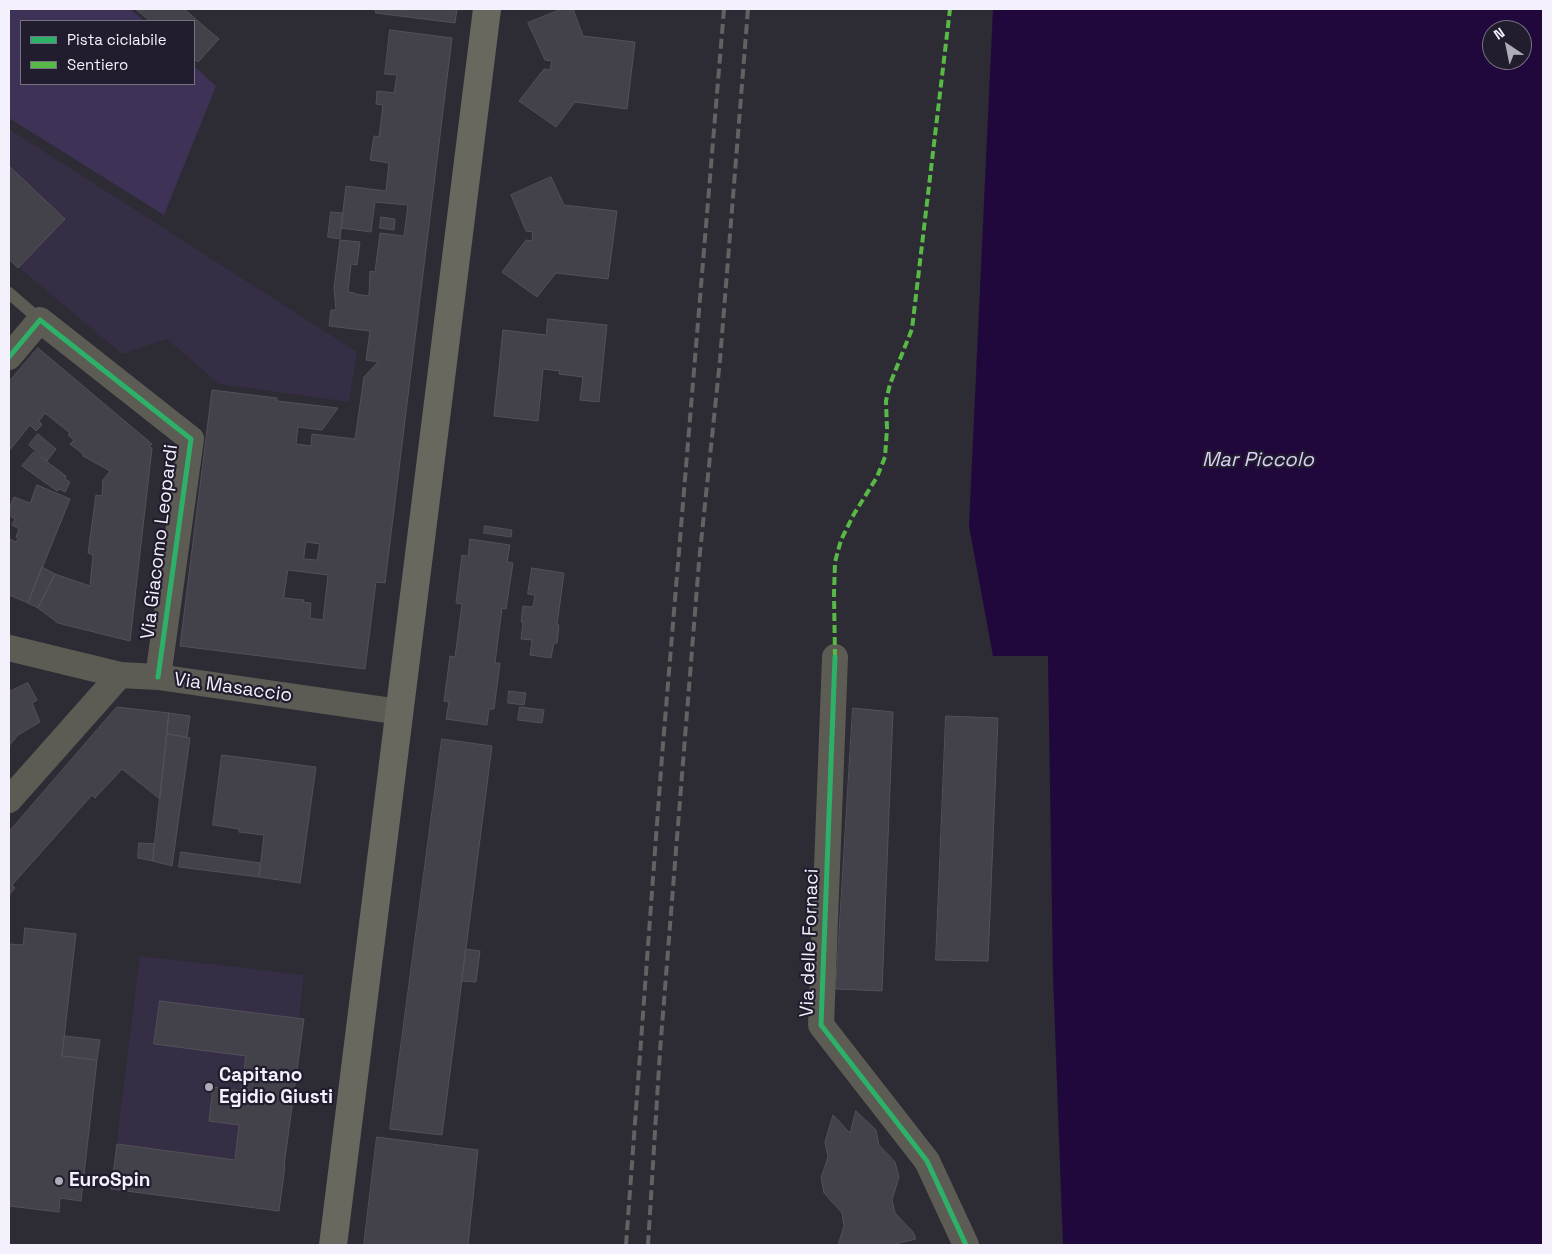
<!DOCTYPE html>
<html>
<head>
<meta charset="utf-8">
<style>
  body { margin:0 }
  #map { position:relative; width:1552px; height:1254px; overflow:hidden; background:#2d2b34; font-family:"Space Grotesk",sans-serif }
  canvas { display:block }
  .frame { position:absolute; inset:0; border:10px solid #f4f1fd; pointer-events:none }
  .legend { position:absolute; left:20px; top:20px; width:175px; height:65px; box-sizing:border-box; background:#221d2e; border:1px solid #767281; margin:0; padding:6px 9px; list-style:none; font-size:15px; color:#f4f1fd }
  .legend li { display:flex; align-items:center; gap:10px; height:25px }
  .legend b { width:25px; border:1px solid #767281 }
  .north { position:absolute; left:1482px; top:20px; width:50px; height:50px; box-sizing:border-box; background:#221d2e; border:1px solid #767281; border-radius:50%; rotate:326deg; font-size:14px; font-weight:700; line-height:20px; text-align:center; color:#f4f1fd }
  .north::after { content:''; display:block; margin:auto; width:18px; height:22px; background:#aeacb7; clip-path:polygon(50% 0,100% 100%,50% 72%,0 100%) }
</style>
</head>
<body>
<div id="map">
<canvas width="1552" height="1254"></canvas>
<div class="frame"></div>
<ul class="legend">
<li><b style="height:6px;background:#2db169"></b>Pista ciclabile</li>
<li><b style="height:6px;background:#58b947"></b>Sentiero</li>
</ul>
<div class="north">N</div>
</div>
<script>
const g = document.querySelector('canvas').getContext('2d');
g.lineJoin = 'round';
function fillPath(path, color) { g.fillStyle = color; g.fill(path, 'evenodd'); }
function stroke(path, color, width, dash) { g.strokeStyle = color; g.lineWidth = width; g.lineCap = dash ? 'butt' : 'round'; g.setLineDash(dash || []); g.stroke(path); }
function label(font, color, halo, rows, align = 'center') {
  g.font = font + ' "Space Grotesk",sans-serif'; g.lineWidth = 4.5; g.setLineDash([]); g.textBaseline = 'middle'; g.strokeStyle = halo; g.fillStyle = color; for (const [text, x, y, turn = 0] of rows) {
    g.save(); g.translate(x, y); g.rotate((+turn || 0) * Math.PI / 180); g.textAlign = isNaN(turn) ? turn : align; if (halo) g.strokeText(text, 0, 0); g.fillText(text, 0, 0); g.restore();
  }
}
fillPath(new Path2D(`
  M9 129 357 352 349 402 219 384 167 339 122 354 9 259Z
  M140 956 304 975 299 1018 304 1019 284 1166H285L279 1211 111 1189Z`), '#362e44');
fillPath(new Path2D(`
  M9 9H130L144 21H21V84H194V66L216 86 164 215 9 118Z`), '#3f3257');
fillPath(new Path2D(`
  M993 9H1543V1245H1063L1053 975 1048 656H993L969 526ZM1492 30H1522V60H1492Z`), '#20083d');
const building = new Path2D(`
  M136 9H184L219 39 198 62 194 59V21H150Z
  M376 9H457L455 23 376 13Z
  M562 9H573L583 36 635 42 627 109 575 102 556 127 519 101 544 69 550 70 552 61 545 60 528 23Z
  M390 30 452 38 385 583 376 582 365 669 180 646 212 390 277 398V401L338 408 322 430 298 427 296 444 311 446 312 434 355 439 364 377 378 362 366 360 370 331 329 326 331 310H336L334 288 340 240 360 242 357 265 351 264 348 292 355 293V294L369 296 370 271 375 272 380 233 404 236 408 205 375 202 371 232 341 228 346 186 386 191 389 163 370 160 374 136 379 137 383 105 376 104 377 91 394 93 397 75 385 74ZM306 542 320 544 317 560 304 559ZM288 570 328 575 323 620 310 618 311 603 303 602 304 600 284 598Z
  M9 166 65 219 18 268 9 259Z
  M551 177 564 205 617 211 608 279 556 273 537 297 502 272 526 240 532 241 533 232 526 231 511 195Z
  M331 212 343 213 340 239 328 237Z
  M381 217 395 219 394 230 380 228Z
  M548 319 607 325 599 402 580 400 583 377 559 374 560 371 543 369 538 421 494 416 503 330 546 335Z
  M38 348 152 444 149 447 152 448 130 641 58 623 38 608 55 574 90 586 93 555 88 553 96 495 102 496 103 480 110 471 83 456V454L70 444 74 440 68 435 70 433 45 413 39 421 42 425 36 431 30 425 9 451V382Z
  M38 434 56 449 47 461 29 445Z
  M34 452 66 476 65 479 70 482 65 492 60 489 57 491 22 466Z
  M37 485 70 499 28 603 9 595V539L16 542 18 539 16 537 19 529 12 525 15 519 9 515V508L14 497 30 503Z
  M485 526 512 530 511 537 484 533Z
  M470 539 510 545 507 562 513 563 506 609 502 608 495 663H500L494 709H489L487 725 446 719 449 702 444 701 450 656 455 657 462 604 456 603 462 555 468 556Z
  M42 567 55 574 38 608 28 603Z
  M532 568 564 573 557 625H559L557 643H554L551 658 530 655 532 640 521 639 523 622H521L523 606 533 607 535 595 528 594Z
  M28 683 37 700 32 703 40 722 18 735 9 746V692Z
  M509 691 526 693 524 705 508 703Z
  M117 707 169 713 160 799 122 769 95 798 92 795 12 885 15 888 9 895V832Z
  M520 707 544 710 542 723 518 720Z
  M853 708 893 712 882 991 836 989Z
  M169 713 190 716 187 737 167 734Z
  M946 716 998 718 988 961 936 960Z
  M167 734 190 738 172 866 153 861Z
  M442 739 492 746 442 1135 390 1129Z
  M222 755 316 767 300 883 259 877 264 835 239 832V829L213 825Z
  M139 843 154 844 153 861 138 858Z
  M181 852 260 863 259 877 179 867Z
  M25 928 76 934 62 1056 97 1060 81 1201 60 1198 59 1212 9 1206V944L23 945Z
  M466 949 480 951 476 982 462 981Z
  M160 1001 304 1019 284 1166H285L279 1211 111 1189 117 1144 235 1160 239 1125 209 1121 213 1087 241 1091 246 1056 154 1044Z
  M65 1036 100 1040 97 1060 62 1056Z
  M856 1111 876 1130 879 1145 895 1162 899 1177 892 1200 895 1213 913 1232 916 1239 891 1245H838L844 1226 842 1213 824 1193 821 1178 828 1157 825 1142 833 1115 850 1133Z
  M377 1137 478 1150 468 1245H364Z`);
fillPath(building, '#434149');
stroke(building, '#535058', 1);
stroke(new Path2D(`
  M9 293 40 320`), '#5d5c54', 12);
stroke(new Path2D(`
  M9 357 40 320 191 439 158 677
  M9 648 120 675 158 677 400 712
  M835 657 821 1025 927 1161 966 1245
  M9 800 120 675`), '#5d5c54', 26);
stroke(new Path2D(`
  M333 1245 487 9`), '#68685e', 28);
stroke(new Path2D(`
  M626 1245 662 756 724 9
  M648 1245 660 1051 699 562 720 360 748 9`), '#636162', 4, [10, 5]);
stroke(new Path2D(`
  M835 657 834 594 835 562 841 540 854 514 877 477 885 457 887 429 886 401 890 384 912 329 950 9`), '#58b947', 4, [8, 4]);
stroke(new Path2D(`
  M9 357 40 320 191 439 158 677
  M835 657 821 1025 927 1161 966 1245`), '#2db169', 5);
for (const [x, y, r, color] of [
  [209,1087,5,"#aeacb7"],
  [59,1181,5,"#aeacb7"]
]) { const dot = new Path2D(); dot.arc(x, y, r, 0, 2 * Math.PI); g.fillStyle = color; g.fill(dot); stroke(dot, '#221d2e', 2); }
label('19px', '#f4f1fd', '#221d2e', [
  ["Via Giacomo Leopardi",160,542,-83],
  ["Via Masaccio",233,688,8],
  ["Via delle Fornaci",810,943,-88]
]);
label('bold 19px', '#f4f1fd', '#221d2e', [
  ["Capitano",219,1076],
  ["Egidio Giusti",219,1098],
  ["EuroSpin",69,1181]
], 'left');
label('italic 20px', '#dbd0f5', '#221d2e', [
  ["Mar Piccolo",1258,461]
]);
</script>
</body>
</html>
